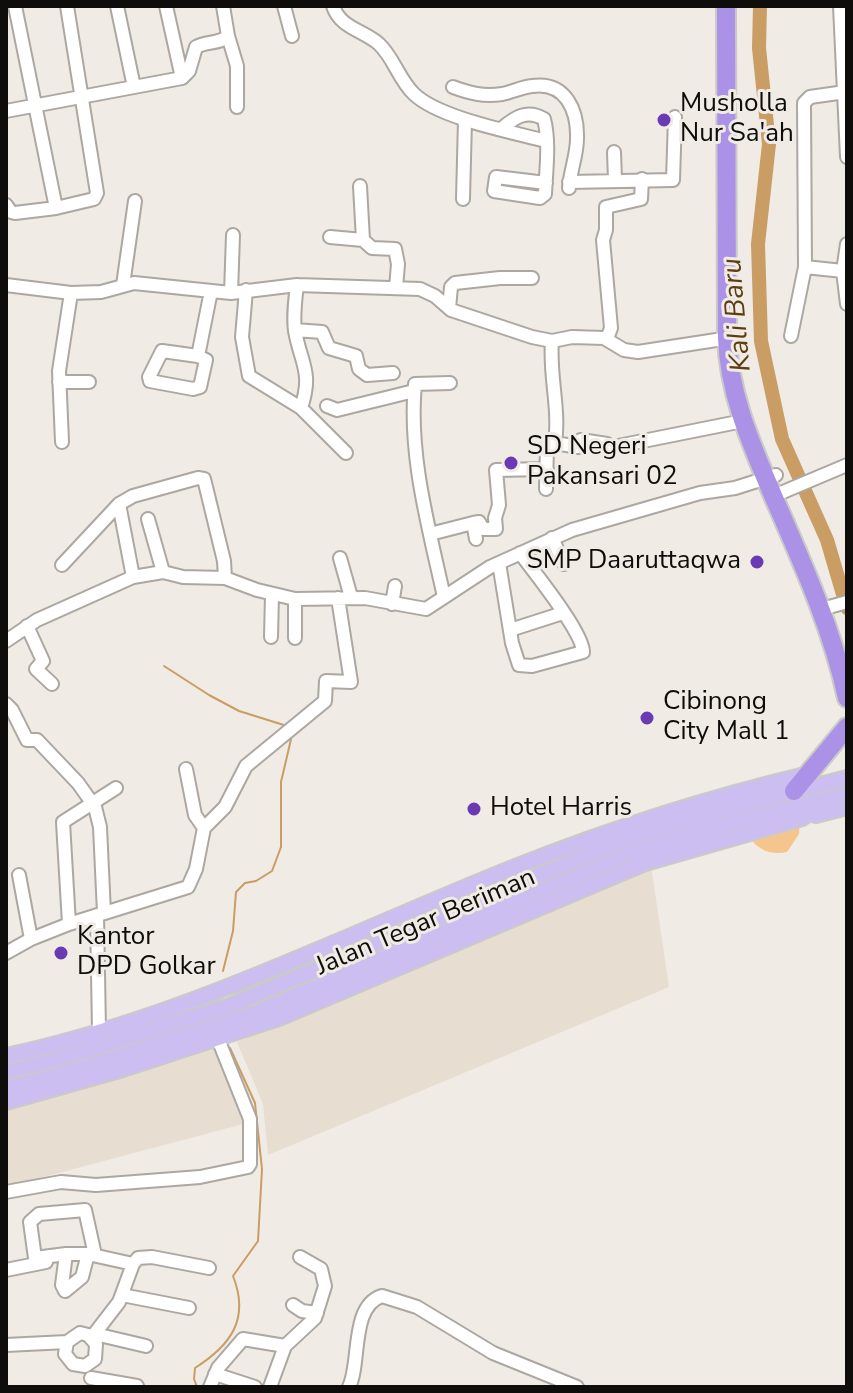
<!DOCTYPE html>
<html>
<head>
<meta charset="utf-8">
<style>
  body { margin:0 }
  #map { position:relative; width:853px; height:1393px; overflow:hidden; background:#f0ebe4; font-family:"Nunito Sans",sans-serif }
  canvas { display:block }
  .frame { position:absolute; inset:0; border:8px solid #0f0d0b; pointer-events:none }
</style>
</head>
<body>
<div id="map">
<canvas width="853" height="1393"></canvas>
<div class="frame"></div>
</div>
<script>
const g = document.querySelector('canvas').getContext('2d');
g.lineJoin = 'round';
function fillPath(path, color) { g.fillStyle = color; g.fill(path, 'evenodd'); }
function stroke(path, color, width, dash) { g.strokeStyle = color; g.lineWidth = width; g.lineCap = dash ? 'butt' : 'round'; g.setLineDash(dash || []); g.stroke(path); }
function label(font, color, halo, rows, align = 'center') {
  g.font = font + ' "Nunito Sans",sans-serif'; g.lineWidth = 6; g.setLineDash([]); g.textBaseline = 'middle'; g.strokeStyle = halo; g.fillStyle = color; for (const [text, x, y, turn = 0] of rows) {
    g.save(); g.translate(x, y); g.rotate((+turn || 0) * Math.PI / 180); g.textAlign = isNaN(turn) ? turn : align; if (halo) g.strokeText(text, 0, 0); g.fillText(text, 0, 0); g.restore();
  }
}
fillPath(new Path2D(`
  M651 866 669 987 268 1155 263 1104 237 1042Z
  M216 1045 243 1124 21 1183 6 1184V1104Z`), '#e7ddd1');
fillPath(new Path2D(`
  M800 820 799 834 787 852C771 856 756 849 748 835Z`), '#f4c68e');
stroke(new Path2D(`
  M164 666 209 695 239 711 287 726
  M223 971 233 931 236 892 245 883 256 881 272 871 281 847V782L292 735
  M197 1387 194 1379 195 1368C231 1345 250 1319 233 1276L258 1241 262 1169 255 1103 230 1048`), '#c99d64', 2);
stroke(new Path2D(`
  M760 6 759 48 769 144 758 244 761 341 782 439 827 540 847 608`), '#c99d64', 14);
const minor = new Path2D(`
  M117 6 134 87
  M166 6 182 78
  M284 6 292 36
  M333 6C340 28 363 30 379 44 394 58 399 80 414 94 439 118 512 132 546 141
  M840 6 847 157
  M228 36 237 66V107
  M453 87C469 93 484 97 502 94 512 92 522 87 532 86 566 81 578 111 577 139 577 155 570 172 569 188
  M6 111 182 78 189 71 196 47C206 41 220 44 228 36L223 6
  M501 129C515 117 527 109 544 119 550 142 546 171 545 194L540 198 494 191 496 177 546 183
  M614 152 615 180
  M569 182 673 180 675 117
  M360 186 363 240
  M463 199 465 120
  M6 205 11 212 15 213 56 208 15 6
  M56 208 94 199 97 193 67 6
  M330 237 363 240 372 248 395 249 398 264 396 288
  M847 244 843 271 847 304
  M805 267 843 271
  M6 285 71 293 101 292 134 283 231 293 297 285 420 289 435 296 451 310 532 337 552 341 572 337 604 338 624 350 638 352 736 337
  M123 285 135 201
  M297 285C295 301 293 316 295 331 301 364 313 372 301 408
  M246 290 242 337 249 376 301 408 346 453
  M231 293 233 235
  M449 308 451 287 455 283 500 278H532
  M295 330 322 332 329 348 356 356 359 369 367 375 393 373
  M791 336 805 267 804 103 810 97 845 92
  M607 339 611 328 603 240 606 230V207L641 199 642 179
  M162 351 198 356 206 360 200 387 193 389 150 381 149 377Z
  M198 356 211 291
  M59 382H89
  M327 406 337 410 414 391
  M62 442 59 371 71 293
  M555 443 578 447 581 440 607 444 608 448 743 421
  M546 489 547 445 555 443C560 408 549 376 552 341
  M783 492 847 465
  M119 504 133 577
  M148 519 163 572
  M473 523 479 522 483 529H496L495 518 499 505 496 470 547 469
  M430 534 473 523 476 539
  M552 538 564 564
  M340 558 351 597
  M499 563 512 643 519 665 532 666 583 652C583 632 534 572 520 553
  M62 565 119 504 133 496 198 478 204 479 206 487 224 561 225 578
  M444 597C429 528 408 455 415 384L450 383
  M295 599V638
  M392 604 395 586
  M829 607 847 602
  M27 626 43 661 36 669 52 684
  M510 630 563 613
  M271 637 272 595
  M6 641 37 620 133 577 163 572 183 577 225 578 257 590 295 599 365 598 426 609 490 567 572 530 700 493 735 488 776 475
  M6 704 12 710 27 740H37L78 783 95 807 100 827 104 913
  M186 769 195 815 204 828
  M19 875 31 939
  M97 915 99 1031
  M69 924 63 822 116 788
  M6 953 31 939 69 924 188 887 196 869 204 828 225 807 246 766 325 701 326 681 351 682 338 598
  M6 1192 61 1182 96 1185 200 1177 248 1167 250 1164V1119L218 1039
  M66 1254 62 1285 65 1291 82 1277 88 1254
  M95 1255 85 1210 39 1214 30 1222 35 1258 66 1254H88L133 1264
  M6 1270 46 1262
  M122 1295 189 1308
  M293 1305 302 1311 317 1313
  M95 1334 146 1346
  M92 1337 119 1302 133 1264 138 1258 152 1257 209 1268
  M6 1345 67 1342 80 1333 88 1335 96 1344 95 1359 85 1366 73 1364 65 1354 67 1342
  M215 1374 255 1387
  M91 1378 137 1386
  M210 1387 218 1368 243 1339 285 1346 315 1318 325 1286 321 1269 300 1257
  M270 1387 285 1346
  M349 1387C361 1363 350 1306 382 1296L417 1307 493 1353 577 1387`);
const major = new Path2D(`
  M816 815 847 807
  M6 1056C184 1018 347 934 515 867 611 829 708 798 809 774
  M6 1072 55 1060 229 1006 616 843 735 807 847 778
  M6 1088 59 1075 253 1014 626 855 742 820 847 794
  M6 1102 123 1069 279 1018 645 863 802 818 829 800`);
const highway = new Path2D(`
  M726 6 727 338C729 393 750 441 771 491 800 558 832 627 847 698
  M794 791 847 727`);
stroke(minor, '#aca7a1', 16);
stroke(major, '#cacac9', 18);
stroke(highway, '#cacac9', 22);
stroke(minor, '#fff', 12);
stroke(major, '#cdbef1', 14);
stroke(highway, '#ab92e7', 18);
for (const [x, y, r, color] of [
  [664,120,8,"#693ab1"],
  [511,463,8,"#693ab1"],
  [757,562,8,"#693ab1"],
  [647,718,8,"#693ab1"],
  [474,809,8,"#693ab1"],
  [61,953,8,"#693ab1"]
]) { const dot = new Path2D(); dot.arc(x, y, r, 0, 2 * Math.PI); g.fillStyle = color; g.fill(dot); stroke(dot, '#f0ebe4', 3); }
label('26px', '#0f0d0b', '#f0ebe4', [
  ["Musholla",680,105],
  ["Nur Sa'ah",680,135],
  ["SD Negeri",527,448],
  ["Pakansari 02",527,478],
  ["SMP Daaruttaqwa",741,562,"right"],
  ["Cibinong",663,703],
  ["City Mall 1",663,733],
  ["Hotel Harris",490,809],
  ["Kantor",77,938],
  ["DPD Golkar",77,968]
], 'left');
label('26px', '#0f0d0b', '#f0ebe4', [
  ["Jalan Tegar Beriman",426,923,-23]
]);
label('italic 28px', '#5d3e11', '#f0ebe4', [
  ["Kali Baru",738,315,-95]
]);
</script>
</body>
</html>
